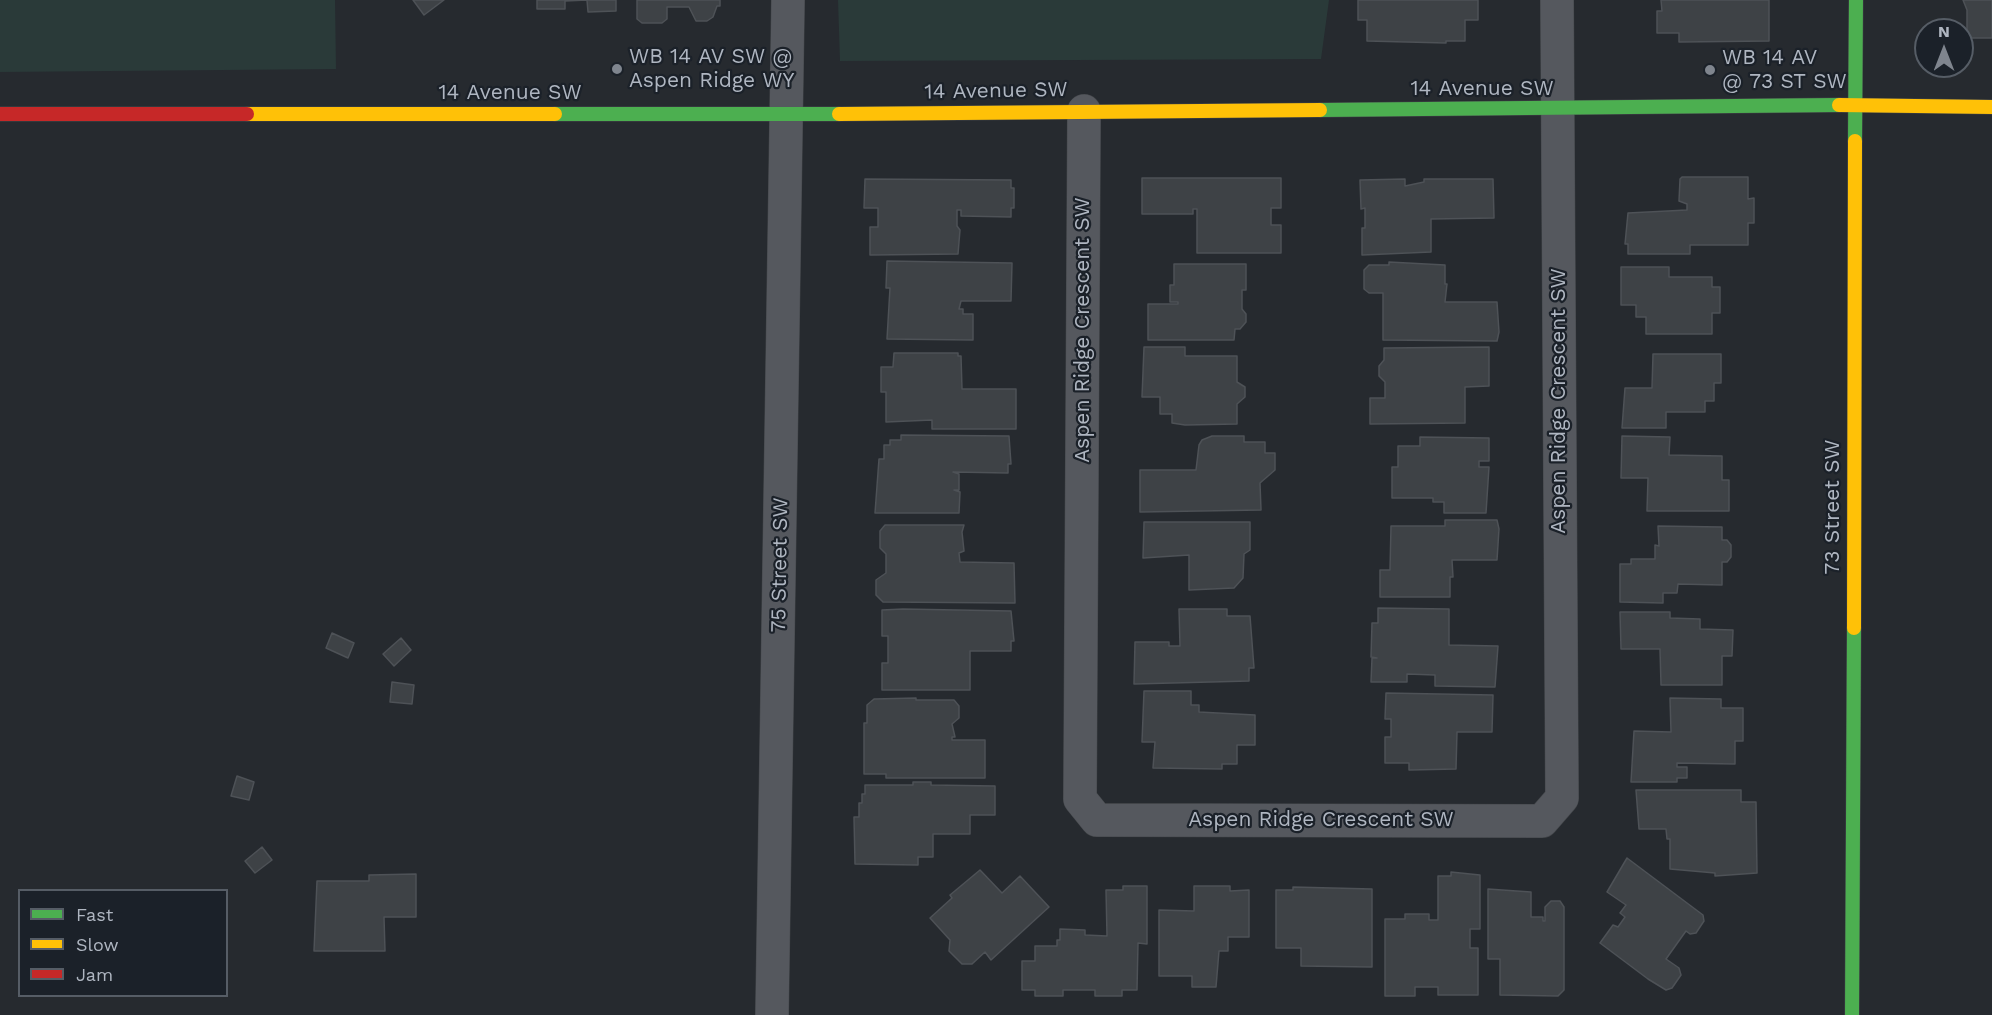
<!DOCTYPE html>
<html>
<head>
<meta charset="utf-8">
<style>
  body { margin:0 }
  #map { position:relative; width:1992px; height:1015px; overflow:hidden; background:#262a2f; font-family:"Work Sans",sans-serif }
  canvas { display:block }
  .legend { position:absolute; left:18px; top:889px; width:210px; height:108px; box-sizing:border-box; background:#1b2129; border:2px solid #565d66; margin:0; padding:8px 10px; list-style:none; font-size:18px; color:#afb6c1 }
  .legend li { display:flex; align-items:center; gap:12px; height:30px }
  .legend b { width:30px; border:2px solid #565d66 }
  .north { position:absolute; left:1914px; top:18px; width:60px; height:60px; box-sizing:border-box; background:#1b2129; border:2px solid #565d66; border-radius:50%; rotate:0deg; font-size:16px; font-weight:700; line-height:24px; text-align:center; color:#afb6c1 }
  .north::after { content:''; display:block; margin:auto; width:21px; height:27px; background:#7f858e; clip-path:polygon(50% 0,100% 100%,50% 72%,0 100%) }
</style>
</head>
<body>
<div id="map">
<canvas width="1992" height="1015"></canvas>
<ul class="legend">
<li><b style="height:8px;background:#4caf50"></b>Fast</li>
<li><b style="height:8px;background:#ffc107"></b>Slow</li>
<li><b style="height:8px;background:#c62828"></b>Jam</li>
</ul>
<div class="north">N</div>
</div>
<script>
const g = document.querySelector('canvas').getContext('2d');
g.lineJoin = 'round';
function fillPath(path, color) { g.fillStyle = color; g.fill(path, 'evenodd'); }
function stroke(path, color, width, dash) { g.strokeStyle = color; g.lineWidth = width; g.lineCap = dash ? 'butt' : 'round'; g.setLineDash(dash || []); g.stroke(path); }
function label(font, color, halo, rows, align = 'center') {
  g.font = font + ' "Work Sans",sans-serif'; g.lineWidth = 4.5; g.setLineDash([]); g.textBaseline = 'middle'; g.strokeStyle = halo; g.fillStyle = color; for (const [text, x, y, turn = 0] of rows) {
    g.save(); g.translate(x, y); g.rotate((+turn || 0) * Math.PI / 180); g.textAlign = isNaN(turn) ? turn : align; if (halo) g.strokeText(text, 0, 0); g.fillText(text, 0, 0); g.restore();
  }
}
fillPath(new Path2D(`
  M0 0H335L336 69 0 72Z
  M838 0H1329L1321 59 840 61Z`), '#2a3a39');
const building = new Path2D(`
  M413 0H444L424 15Z
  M537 0H616V11L588 12 587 0 565 1V9H537Z
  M637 0H720V6H717L713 17 707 21H696L689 7H667V19L662 23H642L637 19Z
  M1358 0H1478V20H1465V41H1446V43L1367 41V20H1358Z
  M1661 0H1769V41L1679 42V33H1657V11H1662Z
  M1963 0H1992V38H1967V10Z
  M1682 177H1748V199L1754 198V223H1748V245H1690V254H1628V244H1625L1628 213 1687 210V204L1679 201 1680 179Z
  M1142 178H1281V208H1271V225H1281V253H1197V209H1193V214H1142Z
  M865 179 1011 180V188H1014V208H1011V217L961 216V210H957V226L960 230 958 254 870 255V227H878V208H864Z
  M1405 179V186L1424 182V179H1493L1494 218 1431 219V252L1362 255V228H1365V208L1361 209 1360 180Z
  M887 261 1012 263 1011 301H961L959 309H963V314H973V340L887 339 890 288H886Z
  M1389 262 1445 265V284H1447L1445 302H1497L1499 332 1497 341 1383 340V293H1369L1364 289V270L1369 265H1389Z
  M1174 264H1246V290H1242V309L1246 314V322L1240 329H1235L1234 340H1148V304H1178V302H1170V285H1174Z
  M1621 267H1669V277H1712V287H1720V313H1712V334H1646V317H1636V305H1621Z
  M1144 347H1185V356H1237V382L1245 387V397L1237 404V424L1185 425 1172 423V414H1160V397H1142Z
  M1489 347V386L1465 387V423L1370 424V398H1385V382L1379 376V366L1384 360V348Z
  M894 353H958V356H961L962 389H1016V429H932V420L886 422V392H881V367H893Z
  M1653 354H1721V383H1714V401H1705V412H1666V428H1622L1625 388H1652Z
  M901 435 1009 436 1011 464H1008V473L953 472 959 474V490H954L960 492 959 513H875L879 459H884V445H890V440H901Z
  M1212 436H1244V442H1265V453H1275V470L1260 483 1261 510 1140 512V470H1196L1199 445 1202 440Z
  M1622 436 1670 437 1669 455 1722 456V480H1729V511H1647L1648 478H1621Z
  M1420 437 1489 438V461H1479V467H1489L1486 513H1444V502H1433V498H1392V467H1398V446H1420Z
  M1445 520H1497L1499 529 1497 560H1452L1453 577H1450V597H1380V570H1390L1391 526H1445Z
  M1144 522H1250V550L1244 554 1243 578 1234 588 1189 590V555L1143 558Z
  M885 525H964L962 532 964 551 959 553 960 562 1014 563 1015 603 883 602 876 595V580L886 573V554L880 548V531Z
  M1658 526 1722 527V540H1727L1731 545V557L1727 562H1722V585L1678 584 1677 593H1663V603L1620 602V564H1631V559H1655V545L1659 546Z
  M1378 608 1449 609V645L1498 646 1495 687 1435 686V675L1407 674V682H1371L1372 658H1377L1371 657 1372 623H1378Z
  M903 609 1011 611 1014 641H1011V651H970V690H882V663H888V636H882V610Z
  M1179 609H1227V616H1250L1254 668H1249V681L1134 684 1135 642H1169V646H1180Z
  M1620 612H1670V618L1700 619V629L1733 630 1732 656H1722V685H1661L1660 649H1621Z
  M332 633 354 643 348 658 326 648Z
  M401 638 411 650 394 666 383 654Z
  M392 682 414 685 412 704 390 702Z
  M1144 691H1191V705H1199V712L1255 715V745H1237V764H1222V769L1153 768 1155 742H1142Z
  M1386 693 1493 695 1492 732H1457L1456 769 1409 770V763H1385V737H1391V719H1385Z
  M916 698V700H954L959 706V718L952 724 955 737H952V740H985V778H886V774H864V723H867V705L874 699Z
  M1670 698 1721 699V708H1743V741H1735V764L1677 763V767H1687V778H1677V782H1631L1634 731 1671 732Z
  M237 776 254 782 249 800 231 796Z
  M913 782H931V785L995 786V815H970V834H933V857H918V865L855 864 854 817H859V803H862V794H865V785H913Z
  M1636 790H1741V802H1756L1757 873 1715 876V873L1670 869V839H1667L1666 829H1639Z
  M262 847 272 860 255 873 245 861Z
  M1627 858 1703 915 1704 921 1696 933 1690 934 1686 931 1666 959 1679 968 1681 975 1672 988 1666 990 1648 979 1600 943 1613 925 1618 927 1625 917 1620 913 1626 905 1607 892Z
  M980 870 1002 893 1020 876 1049 907 991 960 985 952 972 964H962L949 951 950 940 930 918 952 898 950 895Z
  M1451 872 1480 875V929H1470V948H1478V995H1438V987H1415V996H1385V919H1405V914H1429V920H1438V876H1451Z
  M416 874V917H384L385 951H314L317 881H369V875Z
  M1123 886H1147V944L1138 943 1137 990H1122V996H1095V990H1063V996H1035V990H1022V961H1035V946H1057V940H1060V929L1085 930V935L1107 936 1106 890H1123Z
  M1194 886H1230V891L1249 890V937H1228V951H1219L1216 987H1192V976H1159V910L1194 911Z
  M1293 887 1372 889V967L1301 966V948H1276V890H1293Z
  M1488 889 1531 892V917H1543V921H1545V907L1551 901H1560L1564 907V990L1558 996 1500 995V959H1488Z`);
fillPath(building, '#3e4246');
stroke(building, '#4e5257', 1.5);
const street = new Path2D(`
  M1084 111 1080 799 1097 820 1542 821 1562 798 1557 0
  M772 1015 788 0`);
const fast = new Path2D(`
  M1320 110 1839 105
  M555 114H839
  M1855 141 1856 0
  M1852 1015 1854 628`);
const slow = new Path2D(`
  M1839 105 1992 107
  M247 114H555
  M839 114 1320 110
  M1854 628 1855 141`);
const jam = new Path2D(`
  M0 114H247`);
stroke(street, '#43464a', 34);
stroke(fast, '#43464a', 15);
stroke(slow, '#43464a', 15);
stroke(jam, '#43464a', 15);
stroke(street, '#55585e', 33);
stroke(fast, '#4caf50', 14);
stroke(slow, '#ffc107', 14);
stroke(jam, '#c62828', 14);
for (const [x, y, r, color] of [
  [617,69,6,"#7f858e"],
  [1710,70,6,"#7f858e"]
]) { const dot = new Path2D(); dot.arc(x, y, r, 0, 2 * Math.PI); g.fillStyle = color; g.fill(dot); stroke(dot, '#1b2129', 2); }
label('21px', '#afb6c1', '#1b2129', [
  ["WB 14 AV SW @",629,57],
  ["Aspen Ridge WY",629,81],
  ["WB 14 AV",1722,58],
  ["@ 73 ST SW",1722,82]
], 'left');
label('21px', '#afb6c1', '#1b2129', [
  ["14 Avenue SW",1482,89],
  ["14 Avenue SW",996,91,-1],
  ["14 Avenue SW",510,93],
  ["Aspen Ridge Crescent SW",1083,330,-90],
  ["Aspen Ridge Crescent SW",1559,401,-90],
  ["73 Street SW",1833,507,-90],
  ["75 Street SW",780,565,-89],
  ["Aspen Ridge Crescent SW",1321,820]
]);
</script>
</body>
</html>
